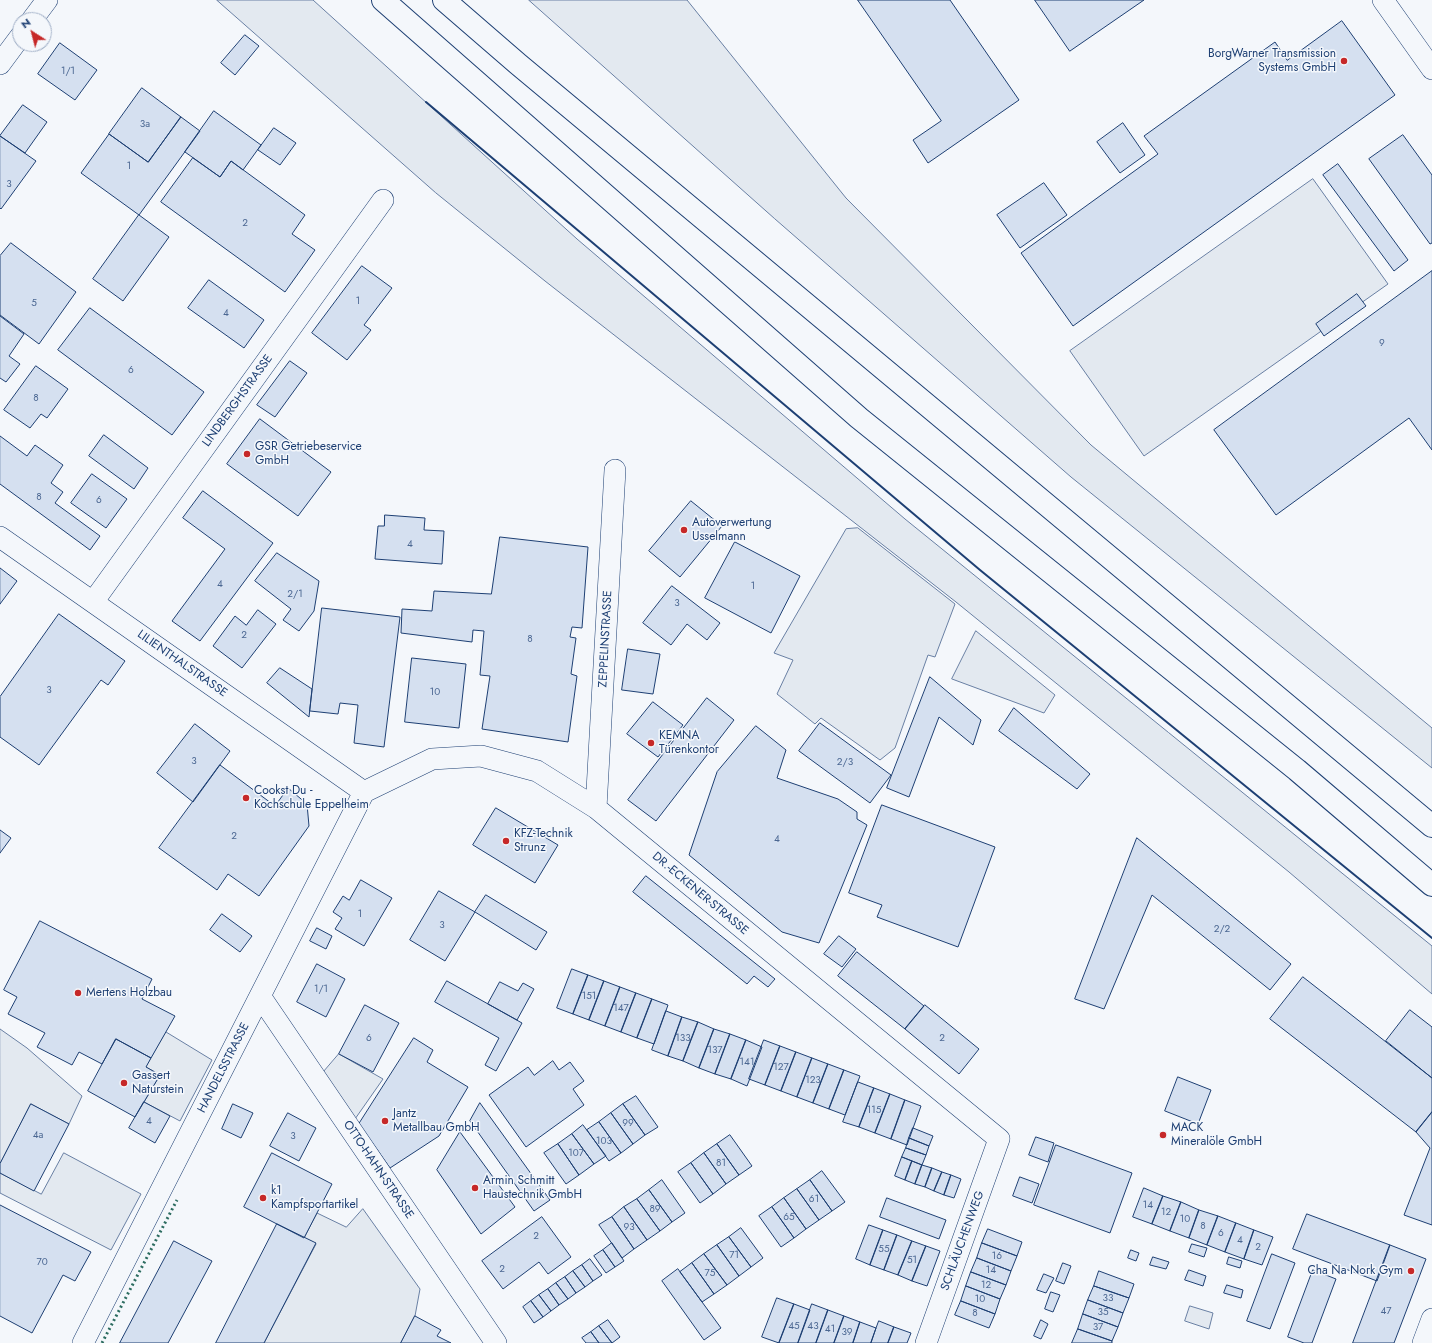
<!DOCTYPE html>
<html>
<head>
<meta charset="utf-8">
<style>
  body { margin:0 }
  #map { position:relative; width:1432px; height:1343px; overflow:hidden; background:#f4f7fb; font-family:Jost,sans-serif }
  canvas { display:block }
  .north { position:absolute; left:12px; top:12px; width:40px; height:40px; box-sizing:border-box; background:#f4f7fb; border:1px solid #9eadc5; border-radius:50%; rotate:324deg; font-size:11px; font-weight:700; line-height:16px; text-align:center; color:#1d3f73 }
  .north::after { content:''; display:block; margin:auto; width:14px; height:18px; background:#c62828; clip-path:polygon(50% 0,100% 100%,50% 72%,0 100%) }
</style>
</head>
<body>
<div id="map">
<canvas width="1432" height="1343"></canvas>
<div class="north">N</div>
</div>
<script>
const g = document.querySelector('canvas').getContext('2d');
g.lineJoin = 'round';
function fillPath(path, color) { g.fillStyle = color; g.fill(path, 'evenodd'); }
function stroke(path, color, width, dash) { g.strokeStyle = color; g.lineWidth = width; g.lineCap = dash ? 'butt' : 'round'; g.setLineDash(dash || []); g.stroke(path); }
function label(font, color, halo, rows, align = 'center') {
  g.font = font + ' Jost,sans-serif'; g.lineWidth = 3; g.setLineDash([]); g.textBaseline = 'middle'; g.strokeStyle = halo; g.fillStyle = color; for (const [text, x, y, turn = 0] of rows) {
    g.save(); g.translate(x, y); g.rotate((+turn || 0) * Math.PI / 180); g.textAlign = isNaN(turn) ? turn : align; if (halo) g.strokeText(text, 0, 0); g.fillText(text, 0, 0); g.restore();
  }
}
const green = new Path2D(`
  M217 0H313L577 239 905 519 1432 946V994L1289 872 956 602 545 281 436 193Z
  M529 0H687L846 198 1091 445 1432 728V768L1071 477 775 219Z
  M1313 179 1388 284 1144 456 1070 351Z
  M858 528 955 604 935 657 928 655 895 748 880 760 821 718 815 724 777 694 793 660 774 653 846 529Z
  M976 631 1055 695 1044 713 952 679Z
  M0 1029 27 1048 82 1096 69 1124 31 1104 0 1164Z
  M166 1032 212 1060 180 1121 144 1102 160 1075 146 1067Z
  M339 1054 383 1079 355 1119 321 1075Z
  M64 1153 141 1194 111 1250 0 1193V1173L41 1194Z
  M363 1209 420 1289 415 1316 401 1343H264L316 1244 304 1238 317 1213 346 1227Z
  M1190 1306 1213 1313 1209 1329 1185 1321Z`);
fillPath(green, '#e3e9f0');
stroke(green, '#687fa3', 1);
const building = new Path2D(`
  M858 0H950L1019 100 928 163 913 140 941 121Z
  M1035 0H1144L1070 51Z
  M1342 21 1395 95 1073 326 1021 253 1158 154 1144 136 1275 42 1287 60Z
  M245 35 259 46 235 75 221 63Z
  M60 43 97 70 75 100 38 74Z
  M142 88 181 117 148 162 109 134Z
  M23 105 47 122 25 153 0 136Z
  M214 111 261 145 243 170 231 161 220 177 185 152Z
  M181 117 200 131 139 215 81 173 109 134 148 162Z
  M1123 123 1145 155 1120 173 1097 142Z
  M274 128 296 143 280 165 258 150Z
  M1403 135 1432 175V243L1430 244 1369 159Z
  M0 136 36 161 1 209 0 208Z
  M193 158 220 177 231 161 305 215 292 234 315 250 285 292 161 202Z
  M1338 164 1408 260 1394 271 1323 175Z
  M1044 183 1067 215 1020 248 997 215Z
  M139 215 169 237 123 301 93 279Z
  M11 243 76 292 39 344 0 315V256Z
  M362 266 392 288 364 325 371 330 347 360 312 333Z
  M1432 271V450L1409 418 1276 515 1214 430Z
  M209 280 264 320 244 348 188 308Z
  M1357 294 1366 306 1324 336 1316 324Z
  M90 308 204 392 172 435 58 350Z
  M0 316 24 334 9 356 20 364 6 382 0 378Z
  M290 361 307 373 275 417 257 405Z
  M36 366 68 389 47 418 41 414 30 428 4 410Z
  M260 419 331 472 298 516 227 464Z
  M104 435 148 468 134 489 89 456Z
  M0 436 27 456 35 445 63 465 51 483 63 492 55 503 100 536 90 550 0 484Z
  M92 474 127 499 106 528 71 503Z
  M203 491 273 543 200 641 172 621 225 549 183 518Z
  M691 501 722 526 680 577 649 551Z
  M385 515 425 518 424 530 444 531 442 564 375 559 378 526H384Z
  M500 537 588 547 582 628 572 627 570 637 576 638 571 674 577 676 568 742 482 729 490 676 480 675 484 631 473 630 472 642 401 633 402 609 432 611 434 591 491 594Z
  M735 542 800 576 771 633 705 598Z
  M277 553 319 581 314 611 299 631 283 620 291 609 255 581Z
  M0 568 17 581 0 604Z
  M672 586 720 623 707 640 687 624 671 645 643 623Z
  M322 608 400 617 384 747 354 743 358 705 340 703 338 714 310 711Z
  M258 610 276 624 242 668 213 646 235 616 246 625Z
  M59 614 125 661 108 685 101 680 39 765 0 737V697Z
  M628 649 660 654 653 694 622 690Z
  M412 658 466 664 459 728 405 722Z
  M280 668 312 689 309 717 267 683Z
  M930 677 981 720 973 745 939 717 909 797 887 788Z
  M707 698 734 720 656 821 628 800Z
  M653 702 683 725 658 757 627 734Z
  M1014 708 1090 774 1077 789 999 731Z
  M820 723 891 775 870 803 799 751Z
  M195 724 230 751 193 802 157 773Z
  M756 726 786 750 777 778 838 799 857 812V819L867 825 819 943 782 932 689 855 717 772Z
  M220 765 275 806 288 788 307 804 309 826 259 896 228 874 217 890 159 848Z
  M882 805 995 847 958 947 877 917 882 905 849 893Z
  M496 808 558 845 535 883 473 845Z
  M0 830 11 838 0 853Z
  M1137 838 1291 964 1270 990 1152 895 1104 1009 1075 999Z
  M646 876 775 979 768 987 754 976 747 984 633 892Z
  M361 880 392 898 364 946 335 929 342 918 333 912 343 896 349 900Z
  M439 891 475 912 445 961 410 940Z
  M486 895 547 932 536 950 475 912Z
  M222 914 252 936 240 952 210 930Z
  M40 921 152 979 142 999 175 1016 151 1058 116 1039 102 1064 79 1052 72 1065 37 1047 45 1033 8 1014 17 997 4 990Z
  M317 928 332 936 326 949 310 941Z
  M839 936 856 949 842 967 824 954Z
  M857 952 924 1006 905 1029 838 976Z
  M317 964 345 979 326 1017 297 1002Z
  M572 969 588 975 573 1014 557 1008Z
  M588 975 604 981 589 1020 573 1014Z
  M1303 977 1432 1078V1112L1416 1132 1270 1019Z
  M447 981 522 1023 496 1071 485 1065 499 1038 435 1002Z
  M604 981 620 987 605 1026 589 1020Z
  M500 982 518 991 523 983 534 989 517 1020 488 1004Z
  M620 987 636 993 621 1032 605 1026Z
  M636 993 652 999 637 1038 621 1032Z
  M652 999 668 1005 654 1044 637 1038Z
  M365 1005 399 1023 373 1072 339 1054Z
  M925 1005 979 1049 959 1074 905 1029Z
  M1410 1010 1432 1027V1078L1386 1041Z
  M666 1011 682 1017 668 1056 652 1050Z
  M682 1017 698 1022 683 1061 668 1056Z
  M698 1022 714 1029 699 1068 683 1061Z
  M714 1029 730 1034 715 1074 699 1068Z
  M730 1034 746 1040 731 1079 715 1074Z
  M414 1038 433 1050 427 1062 468 1087 439 1136 390 1168 359 1124Z
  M116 1039 151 1058 146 1067 160 1075 135 1117 88 1091Z
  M746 1040 762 1047 747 1086 731 1079Z
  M764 1040 780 1046 765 1085 749 1079Z
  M780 1046 796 1052 781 1091 765 1085Z
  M796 1052 812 1058 797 1097 781 1091Z
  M812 1058 828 1064 813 1103 797 1097Z
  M553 1061 559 1070 570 1062 584 1081 573 1089 584 1105 526 1147 489 1095 528 1067 534 1075Z
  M828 1064 844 1070 829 1109 813 1103Z
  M844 1070 860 1076 845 1115 829 1109Z
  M1178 1077 1211 1090 1198 1124 1165 1111Z
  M858 1082 874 1088 859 1127 843 1122Z
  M874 1088 890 1094 875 1133 859 1127Z
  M890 1094 905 1100 891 1139 875 1133Z
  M636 1096 658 1127 645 1135 623 1104Z
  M905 1100 921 1106 907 1145 891 1139Z
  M144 1102 170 1116 155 1143 129 1128Z
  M480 1103 550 1200 534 1211 470 1121Z
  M31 1104 69 1124 34 1191 0 1173V1164Z
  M233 1104 253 1113 241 1138 222 1129Z
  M623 1104 645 1135 633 1144 611 1113Z
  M1432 1112V1225L1404 1215 1430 1148 1416 1132Z
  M288 1113 316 1128 299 1161 270 1146Z
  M611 1113 633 1144 621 1153 599 1122Z
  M599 1122 621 1153 609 1161 587 1130Z
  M583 1125 606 1156 594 1164 572 1134Z
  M913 1128 933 1136 929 1146 909 1138Z
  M460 1132 515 1207 481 1234 437 1170Z
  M572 1134 594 1164 579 1175 558 1144Z
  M730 1135 752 1166 739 1175 717 1144Z
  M1036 1137 1054 1143 1048 1162 1029 1155Z
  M909 1138 929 1146 926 1155 906 1148Z
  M558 1144 579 1175 566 1184 544 1153Z
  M717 1144 739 1175 726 1184 704 1153Z
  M1056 1145 1132 1173 1110 1233 1034 1205Z
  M906 1148 926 1155 922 1165 902 1157Z
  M272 1153 332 1184 304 1238 244 1207Z
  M704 1153 726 1184 713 1194 691 1163Z
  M902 1157 912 1161 905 1180 895 1176Z
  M912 1161 922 1165 915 1184 905 1180Z
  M691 1163 713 1194 700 1203 678 1172Z
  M922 1165 932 1168 925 1187 915 1184Z
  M932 1168 942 1172 934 1191 925 1187Z
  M822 1171 845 1202 832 1211 810 1180Z
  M942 1172 951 1175 944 1195 934 1191Z
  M951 1175 961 1179 954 1198 944 1195Z
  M1020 1177 1039 1184 1032 1203 1013 1196Z
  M662 1180 685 1213 672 1222 649 1190Z
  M810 1180 832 1211 819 1220 797 1189Z
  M1144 1188 1163 1196 1152 1224 1133 1217Z
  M797 1189 819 1220 806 1229 784 1198Z
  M649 1190 672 1222 660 1231 637 1199Z
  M1163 1196 1181 1202 1170 1231 1152 1224Z
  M784 1198 806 1229 794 1238 772 1207Z
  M887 1198 946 1220 939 1239 880 1217Z
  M637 1199 660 1231 647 1240 624 1207Z
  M1181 1202 1199 1210 1189 1238 1170 1231Z
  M0 1205 91 1252 75 1281 63 1275 32 1333 0 1316Z
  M624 1207 647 1240 634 1249 612 1217Z
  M772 1207 794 1238 781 1247 759 1216Z
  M1199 1210 1218 1216 1207 1245 1189 1238Z
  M1307 1214 1390 1245 1377 1281 1293 1249Z
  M1218 1216 1236 1223 1225 1252 1207 1245Z
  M542 1217 571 1257 548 1274 539 1262 503 1289 482 1261Z
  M612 1217 634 1249 622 1258 599 1225Z
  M1236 1223 1254 1230 1244 1259 1225 1252Z
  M277 1224 316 1243 264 1343H216Z
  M869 1225 883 1230 870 1265 856 1259Z
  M741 1228 763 1258 751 1267 729 1237Z
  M988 1229 1022 1242 1017 1256 982 1243Z
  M883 1230 897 1235 884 1270 870 1265Z
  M1254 1230 1273 1237 1262 1265 1244 1259Z
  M897 1235 912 1241 898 1275 884 1270Z
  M729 1237 751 1267 739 1276 717 1245Z
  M174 1241 212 1261 168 1343H120Z
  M912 1241 926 1246 912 1281 898 1275Z
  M612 1243 624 1261 615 1267 603 1250Z
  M982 1243 1017 1256 1011 1271 977 1258Z
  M1192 1244 1207 1248 1204 1257 1189 1252Z
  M717 1245 739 1276 727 1285 704 1254Z
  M1390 1245 1426 1259 1394 1343H1353Z
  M926 1246 940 1251 927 1286 912 1281Z
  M603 1250 615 1267 606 1273 594 1256Z
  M1131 1250 1139 1253 1136 1261 1128 1258Z
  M704 1254 727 1285 714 1294 692 1263Z
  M1272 1254 1295 1263 1270 1329 1247 1321Z
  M1153 1257 1169 1262 1166 1269 1150 1265Z
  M1229 1257 1242 1261 1240 1268 1227 1264Z
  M977 1258 1011 1271 1006 1285 971 1272Z
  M590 1259 602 1275 593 1281 582 1265Z
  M692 1263 714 1294 702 1302 680 1272Z
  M1063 1263 1071 1266 1064 1284 1056 1281Z
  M582 1265 593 1281 585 1287 573 1271Z
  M678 1269 721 1328 704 1340 662 1281Z
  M1189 1270 1206 1276 1203 1286 1185 1280Z
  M1313 1270 1336 1279 1312 1343H1304L1288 1337Z
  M573 1271 585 1287 576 1293 565 1277Z
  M1099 1271 1134 1284 1129 1298 1094 1286Z
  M971 1272 1006 1285 1000 1299 966 1286Z
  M1044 1274 1054 1278 1046 1293 1037 1290Z
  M565 1277 576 1293 568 1299 556 1283Z
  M556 1283 568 1299 559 1305 548 1289Z
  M1227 1285 1243 1290 1241 1298 1224 1293Z
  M966 1286 1000 1299 995 1314 961 1301Z
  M1094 1286 1129 1298 1123 1313 1088 1300Z
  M548 1289 559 1305 551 1311 539 1295Z
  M1051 1292 1060 1295 1053 1312 1045 1309Z
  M539 1295 551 1311 543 1317 531 1301Z
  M777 1298 794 1304 779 1343 762 1337Z
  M1088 1300 1123 1313 1118 1327 1083 1314Z
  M531 1301 543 1317 534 1323 523 1307Z
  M961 1301 995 1314 989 1328 955 1315Z
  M794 1304 810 1310 798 1343H779Z
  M812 1304 828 1310 816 1343H798Z
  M828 1310 844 1316 834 1343H816Z
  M1083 1314 1118 1327 1112 1341 1078 1329Z
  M415 1316 441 1330 437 1336 451 1343H401Z
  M844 1316 860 1322 853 1343H834Z
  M608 1320 620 1337 612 1343 599 1326Z
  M1041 1320 1048 1324 1041 1339 1034 1336Z
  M879 1321 894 1327 888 1343H871Z
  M860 1322 876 1328 871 1343H853Z
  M599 1326 612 1343H599L591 1332Z
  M894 1327 911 1333 907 1343H888Z
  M1078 1329 1112 1341V1343H1072Z
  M591 1332 599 1343H586L582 1338Z`);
fillPath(building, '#d5e0f0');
stroke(building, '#1d3f73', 1);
const street = new Path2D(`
  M1383 0 1432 69
  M32 20 47 0
  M0 64 20 37
  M0 537 364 792
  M93 602 383 200
  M364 792 432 759 481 756 537 771 596 808 999 1139 926 1343
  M596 808 615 470
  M260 996 496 1343
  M83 1343 364 792
  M1423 1343 1432 1319`);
const highway = new Path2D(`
  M383 0 859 418 1297 770 1432 885
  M444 0 518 64 1432 826`);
stroke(street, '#1d3f73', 22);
stroke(highway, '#1d3f73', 24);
stroke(street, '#f4f7fb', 21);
stroke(highway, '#f4f7fb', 22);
stroke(new Path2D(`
  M102 1343 177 1200`), '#2c6c60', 3, [2, 3]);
stroke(new Path2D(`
  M426 102 980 570 1432 938`), '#1d3f73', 2);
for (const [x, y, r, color] of [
  [1344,61,4,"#c62828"],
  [247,454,4,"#c62828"],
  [684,530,4,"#c62828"],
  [651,743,4,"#c62828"],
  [246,798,4,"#c62828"],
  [506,841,4,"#c62828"],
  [78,993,4,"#c62828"],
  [124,1083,4,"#c62828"],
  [385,1121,4,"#c62828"],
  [1163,1135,4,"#c62828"],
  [475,1188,4,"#c62828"],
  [263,1198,4,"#c62828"],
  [1411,1271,4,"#c62828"]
]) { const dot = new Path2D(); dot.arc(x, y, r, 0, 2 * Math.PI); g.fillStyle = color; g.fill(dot); stroke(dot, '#f4f7fb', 1.5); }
label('10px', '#4b6792', null, [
  ["1/1",68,72],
  ["3a",145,125],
  ["1",129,167],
  ["3",9,185],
  ["2",245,224],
  ["1",358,302],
  ["5",34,304],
  ["4",226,314],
  ["9",1382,344],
  ["6",131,371],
  ["8",36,399],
  ["8",39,498],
  ["6",99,501],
  ["4",410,545],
  ["4",220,585],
  ["1",753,587],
  ["2/1",295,595],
  ["3",677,604],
  ["2",244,636],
  ["8",530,640],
  ["3",49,691],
  ["10",435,693],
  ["3",194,762],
  ["2/3",845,763],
  ["2",234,837],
  ["4",777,840],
  ["1",360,915],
  ["3",442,926],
  ["2/2",1222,930],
  ["1/1",321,990],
  ["151",589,997],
  ["147",621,1009],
  ["6",369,1039],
  ["133",683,1039],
  ["2",942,1039],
  ["137",715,1051],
  ["141",747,1063],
  ["127",781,1068],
  ["123",813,1081],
  ["115",874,1111],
  ["4",149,1122],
  ["99",628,1124],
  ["4a",38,1136],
  ["3",293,1137],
  ["103",604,1142],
  ["107",576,1154],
  ["81",721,1164],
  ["61",814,1200],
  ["14",1148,1206],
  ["89",655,1210],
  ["12",1166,1213],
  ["65",789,1218],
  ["10",1185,1220],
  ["8",1203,1227],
  ["93",629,1228],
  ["6",1221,1234],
  ["2",536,1237],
  ["4",1240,1241],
  ["2",1258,1248],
  ["55",884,1250],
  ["71",734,1256],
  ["16",997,1257],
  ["51",912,1261],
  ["70",42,1263],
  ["2",502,1270],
  ["14",991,1271],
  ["75",710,1274],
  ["12",986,1286],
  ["33",1108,1299],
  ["10",980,1300],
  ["47",1386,1312],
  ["35",1103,1313],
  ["8",975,1314],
  ["45",794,1327],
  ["43",813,1327],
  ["37",1098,1328],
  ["41",830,1330],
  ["39",847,1333]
]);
label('12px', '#1d3f73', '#f4f7fb', [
  ["BorgWarner Transmission",1336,54,"right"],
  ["Systems GmbH",1336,68,"right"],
  ["GSR Getriebeservice",255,447],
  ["GmbH",255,461],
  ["Autoverwertung",692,523],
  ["Usselmann",692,537],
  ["KEMNA",659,736],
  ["Türenkontor",659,750],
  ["Cookst Du -",254,791],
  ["Kochschule Eppelheim",254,805],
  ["KFZ-Technik",514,834],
  ["Strunz",514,848],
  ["Mertens Holzbau",86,993],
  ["Gassert",132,1076],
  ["Naturstein",132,1090],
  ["Jantz",393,1114],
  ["Metallbau GmbH",393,1128],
  ["MACK",1171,1128],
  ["Mineralöle GmbH",1171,1142],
  ["Armin Schmitt",483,1181],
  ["Haustechnik GmbH",483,1195],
  ["k1",271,1191],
  ["Kampfsportartikel",271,1205],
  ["Cha Na Nork Gym",1403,1271,"right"]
], 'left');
label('12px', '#1d3f73', '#f4f7fb', [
  ["LINDBERGHSTRASSE",238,401,-54],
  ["ZEPPELINSTRASSE",606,639,-87],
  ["LILIENTHALSTRASSE",182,664,35],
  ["DR.-ECKENER-STRASSE",700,894,40],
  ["HANDELSSTRASSE",224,1068,-63],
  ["OTTO-HAHN-STRASSE",378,1170,56],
  ["SCHLÄUCHENWEG",963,1241,-70]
]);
</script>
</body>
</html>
